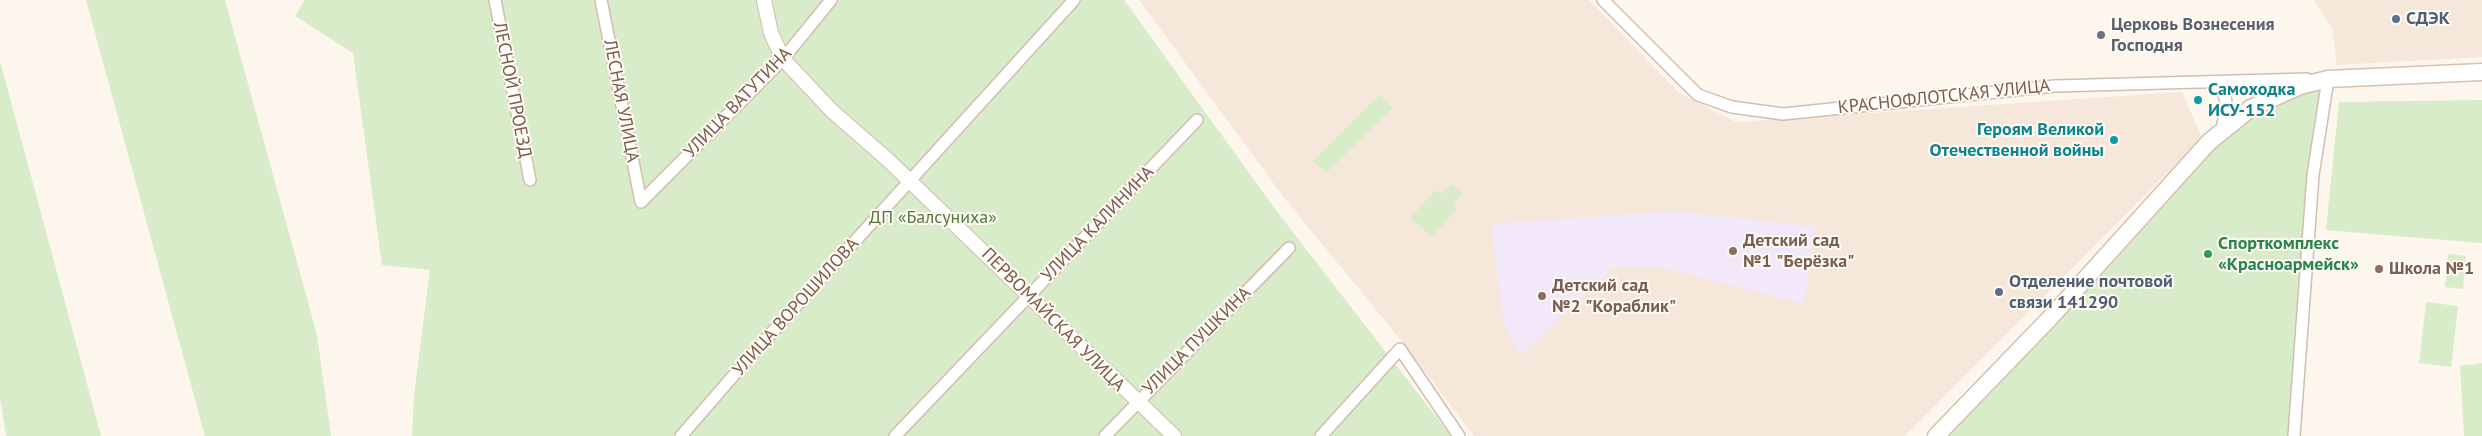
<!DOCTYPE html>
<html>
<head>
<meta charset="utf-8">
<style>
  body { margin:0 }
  canvas { display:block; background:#fdf6ec }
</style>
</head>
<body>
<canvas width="2482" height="436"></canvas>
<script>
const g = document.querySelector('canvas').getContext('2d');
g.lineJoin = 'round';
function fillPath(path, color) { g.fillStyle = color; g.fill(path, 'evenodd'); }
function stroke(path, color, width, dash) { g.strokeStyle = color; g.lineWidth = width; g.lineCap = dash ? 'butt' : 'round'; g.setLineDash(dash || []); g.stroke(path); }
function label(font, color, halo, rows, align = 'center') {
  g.font = font + ' "PT Sans",sans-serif'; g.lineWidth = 4; g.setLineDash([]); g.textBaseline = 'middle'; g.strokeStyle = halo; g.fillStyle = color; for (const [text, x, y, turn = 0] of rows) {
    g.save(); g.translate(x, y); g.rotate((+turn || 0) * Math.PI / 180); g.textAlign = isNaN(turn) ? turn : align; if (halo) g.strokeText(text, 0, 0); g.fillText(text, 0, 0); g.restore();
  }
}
fillPath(new Path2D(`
  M1139 0H1589L1679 93 1736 122 2182 92 2202 138 1905 436H1474L1404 344 1285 199Z
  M2314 0H2482V57L2337 65 2332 28Z`), '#f5e8da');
fillPath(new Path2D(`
  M1672 211 1815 226 1804 304 1663 268 1614 267 1520 356 1504 325 1491 224Z`), '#f3e8fa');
fillPath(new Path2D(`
  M86 0H225L317 335 331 436H205Z
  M305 0H1124L1278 213 1451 436H412L414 395 430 270 382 265 353 53 295 16Z
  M0 61 101 436H6L0 397Z
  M2328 79 2313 175 2294 436H1936L2251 108Z
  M1379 95 1392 108 1326 173 1313 161Z
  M2482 100V243L2326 230 2339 102Z
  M1452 184 1463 194 1453 205 1457 209 1432 237 1410 218 1436 190 1442 194Z
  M2448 254 2466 256 2463 289 2445 287Z
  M2426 302 2458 306 2451 367 2419 363Z
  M2482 363V436H2464L2460 366Z`), '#d8ecc9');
const minor = new Path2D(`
  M495 0 530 180
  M601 0 641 202
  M1603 0 1698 95 1732 107 1783 114 2055 86 2307 79
  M2210 83C2234 92 2225 113 2221 133
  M641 202 783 59 831 0
  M681 436 747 360 1074 0
  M895 436 1197 120
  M1105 436 1289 248
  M1321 436 1400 349 1459 436
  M2294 436 2313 175 2328 79H2323`);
const tertiary = new Path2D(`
  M764 0 771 33 783 59 832 111 888 160 1174 436`);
const secondary = new Path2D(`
  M1936 436 2049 319 2209 142 2251 108 2300 86 2328 79 2482 72`);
stroke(minor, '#d1beb0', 14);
stroke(tertiary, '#d1beb0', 16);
stroke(secondary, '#d6c0b0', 19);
stroke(minor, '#fff', 11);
stroke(tertiary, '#fff', 14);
stroke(secondary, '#fff', 16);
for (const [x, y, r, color] of [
  [2396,19,5,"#5c6f8a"],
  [2101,35,5,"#6b7280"],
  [2198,100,5,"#0f9aa8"],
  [2114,140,5,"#0f9aa8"],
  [1733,251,5,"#8d6e63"],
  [2208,254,5,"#2e9e5b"],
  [2379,269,5,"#8d6e63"],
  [1999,292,5,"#5c6f8a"],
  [1542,296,5,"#8d6e63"]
]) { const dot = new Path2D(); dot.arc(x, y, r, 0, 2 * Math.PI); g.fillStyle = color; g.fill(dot); stroke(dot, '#fffaf3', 2); }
label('bold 18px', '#4e5e75', '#fffaf3', [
  ["СДЭК",2406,19],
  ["Отделение почтовой",2009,282],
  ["связи 141290",2009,303]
], 'left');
label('bold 18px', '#5b616d', '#fffaf3', [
  ["Церковь Вознесения",2111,25],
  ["Господня",2111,46]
], 'left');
label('18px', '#7a5c4d', '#fffaf3', [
  ["ЛЕСНОЙ ПРОЕЗД",512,90,79],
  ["КРАСНОФЛОТСКАЯ УЛИЦА",1944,97,-6],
  ["ЛЕСНАЯ УЛИЦА",621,101,79],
  ["УЛИЦА ВАТУТИНА",738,103,-46],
  ["УЛИЦА КАЛИНИНА",1098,224,-46],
  ["УЛИЦА ВОРОШИЛОВА",796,307,-48],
  ["ПЕРВОМАЙСКАЯ УЛИЦА",1053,320,45],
  ["УЛИЦА ПУШКИНА",1197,341,-45]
]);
label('bold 18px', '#0d838f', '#fffaf3', [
  ["Самоходка",2208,90],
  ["ИСУ-152",2208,111],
  ["Героям Великой",2104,130,"right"],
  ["Отечественной войны",2104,151,"right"]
], 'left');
label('18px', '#537a41', '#fffaf3', [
  ["ДП «Балсуниха»",933,218]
]);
label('bold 18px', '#785e54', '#fffaf3', [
  ["Детский сад",1743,241],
  ["№1 \"Берёзка\"",1743,262],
  ["Школа №1",2389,269],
  ["Детский сад",1552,286],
  ["№2 \"Кораблик\"",1552,307]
], 'left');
label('bold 18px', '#27864d', '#fffaf3', [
  ["Спорткомплекс",2218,244],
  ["«Красноармейск»",2218,265]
], 'left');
</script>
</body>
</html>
